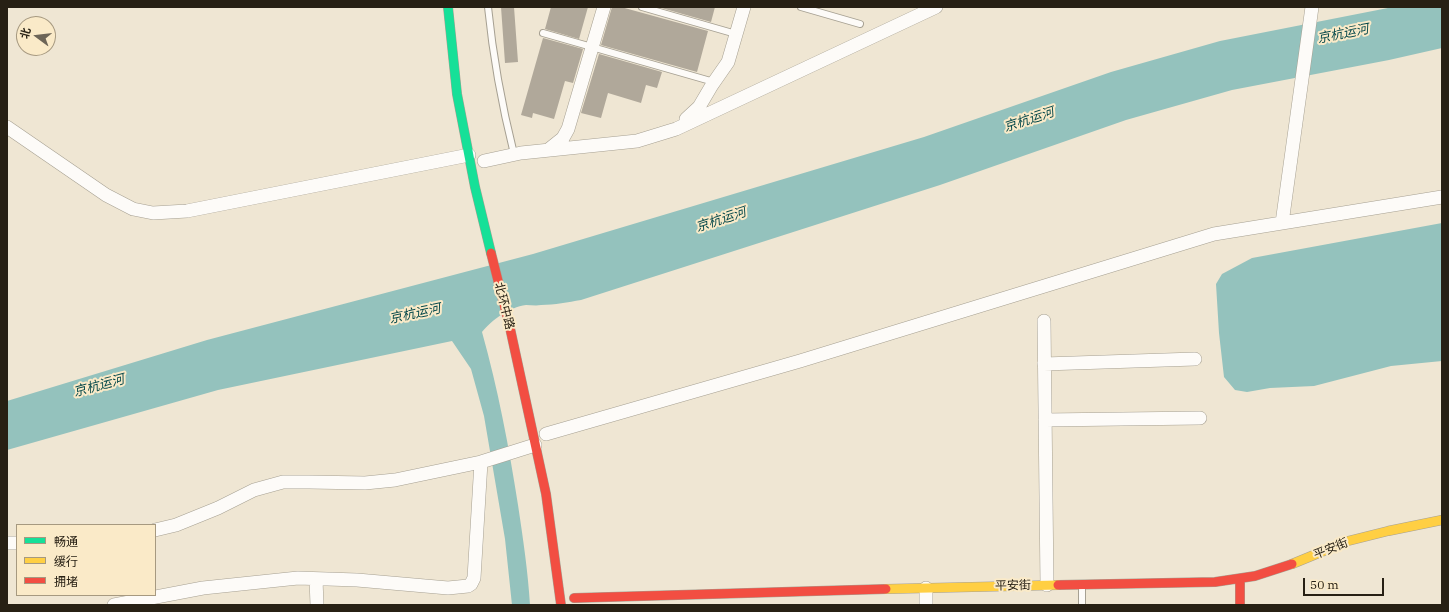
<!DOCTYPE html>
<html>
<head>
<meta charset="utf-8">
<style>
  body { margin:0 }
  #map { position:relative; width:1449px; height:612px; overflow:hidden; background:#efe6d3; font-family:"IBM Plex Serif","Noto Sans SC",serif }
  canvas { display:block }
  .frame { position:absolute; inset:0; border:8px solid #272014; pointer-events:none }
  .legend { position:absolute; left:16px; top:524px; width:140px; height:72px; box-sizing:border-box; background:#faeac8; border:1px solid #a69980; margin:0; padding:5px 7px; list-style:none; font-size:12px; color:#272014 }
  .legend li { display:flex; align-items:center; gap:8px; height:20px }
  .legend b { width:20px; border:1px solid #a69980 }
  .north { position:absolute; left:16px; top:16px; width:40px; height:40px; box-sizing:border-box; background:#faeac8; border:1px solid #a69980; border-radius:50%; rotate:285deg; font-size:11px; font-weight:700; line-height:16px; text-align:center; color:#272014 }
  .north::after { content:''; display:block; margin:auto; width:14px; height:18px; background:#6d6557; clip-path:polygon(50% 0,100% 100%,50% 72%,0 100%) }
  .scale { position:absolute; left:1303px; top:578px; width:81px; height:18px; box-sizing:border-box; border:2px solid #272014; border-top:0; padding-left:5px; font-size:12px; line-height:14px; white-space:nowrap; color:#272014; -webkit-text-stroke:3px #faeac8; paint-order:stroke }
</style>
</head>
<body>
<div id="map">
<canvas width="1449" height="612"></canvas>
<div class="frame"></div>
<ul class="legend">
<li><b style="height:5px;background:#16e098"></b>畅通</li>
<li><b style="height:5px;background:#ffcf43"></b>缓行</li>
<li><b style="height:5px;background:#f24e42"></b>拥堵</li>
</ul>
<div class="north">北</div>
<div class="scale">50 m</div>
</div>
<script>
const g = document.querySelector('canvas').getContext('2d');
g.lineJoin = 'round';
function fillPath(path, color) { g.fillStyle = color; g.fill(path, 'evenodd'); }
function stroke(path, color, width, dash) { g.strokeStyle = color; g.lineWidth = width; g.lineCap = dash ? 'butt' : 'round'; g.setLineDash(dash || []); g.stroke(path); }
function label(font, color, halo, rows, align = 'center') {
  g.font = font + ' "IBM Plex Serif","Noto Sans SC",serif'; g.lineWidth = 4; g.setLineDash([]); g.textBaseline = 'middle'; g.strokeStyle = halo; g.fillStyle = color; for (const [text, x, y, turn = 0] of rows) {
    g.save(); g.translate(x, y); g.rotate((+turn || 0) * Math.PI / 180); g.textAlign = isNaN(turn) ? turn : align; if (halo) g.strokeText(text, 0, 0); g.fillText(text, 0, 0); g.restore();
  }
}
fillPath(new Path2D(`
  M1393 7H1442V48L1389 60 1232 90 1126 120 940 185 581 300C568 302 555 305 541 305 536 306 531 305 526 305 509 307 492 320 482 332 498 389 509 447 518 505 523 538 528 572 530 605H512L505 539 484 416 471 369 452 341 218 390 7 450V401L207 340 533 254 924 137 1111 72 1220 41Z
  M1442 223V361L1391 366 1314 386 1270 388 1247 392 1235 390 1224 377 1219 333 1216 284 1222 274 1252 258Z`), '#94c2bd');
fillPath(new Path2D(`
  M501 7H514L518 62 505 63Z
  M551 7H588L579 39 545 29Z
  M612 7H621L708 31 697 72 601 45Z
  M658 7H715L711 22Z
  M543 38 583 49 573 83 565 81 554 119 533 113 532 118 521 115Z
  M599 54 662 72 657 88 646 85 641 103 608 93 601 118 581 113Z`), '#b0a89a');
const lane = new Path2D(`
  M488 7C493 57 502 106 514 154
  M642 7 736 34
  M801 7 860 24
  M543 33 714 82
  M1082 587V605`);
const street = new Path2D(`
  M686 119 699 107 712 85 728 62 744 7
  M7 127 106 195 133 209 153 213 187 211 469 155
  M548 150 563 138 568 129 604 7
  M484 161 521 153 637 141 676 129 936 7
  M1282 223 1312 7
  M1044 321 1047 585
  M1044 364 1195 359
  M1045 420 1200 418
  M546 434 800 361 1214 234 1442 197
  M155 530 176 525 218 508 254 490 283 482H309L365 483 395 480 481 462 535 445
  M7 543H17
  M316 579 317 605
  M114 605 203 588 298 578 357 580 448 588 468 586 471 584 474 578 481 462
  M926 605V588`);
const fast = new Path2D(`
  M448 7 457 94 475 187 491 253`);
const slow = new Path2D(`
  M1292 564 1348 541 1388 531 1442 520
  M886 589 1058 585`);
const jam = new Path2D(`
  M491 253 510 328 546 494 561 605
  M1240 579V605
  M1058 585 1215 582 1255 576 1292 564
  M574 598 886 589`);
stroke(lane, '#a6a092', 8);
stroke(street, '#a6a092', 14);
stroke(fast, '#a6a092', 10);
stroke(slow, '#a6a092', 10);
stroke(jam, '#a6a092', 10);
stroke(lane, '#fdfbf8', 6);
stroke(street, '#fdfbf8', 13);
stroke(fast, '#16e098', 9);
stroke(slow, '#ffcf43', 9);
stroke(jam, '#f24e42', 9);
label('12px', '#272014', '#faeac8', [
  ["北环中路",504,306,76],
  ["平安街",1331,549,-22],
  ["平安街",1013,586,-1]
]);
label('italic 13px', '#05484a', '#faeac8', [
  ["京杭运河",1343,34,-11],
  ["京杭运河",1029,120,-18],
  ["京杭运河",721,220,-18],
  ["京杭运河",415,314,-12],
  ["京杭运河",99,386,-15]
]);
</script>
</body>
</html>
